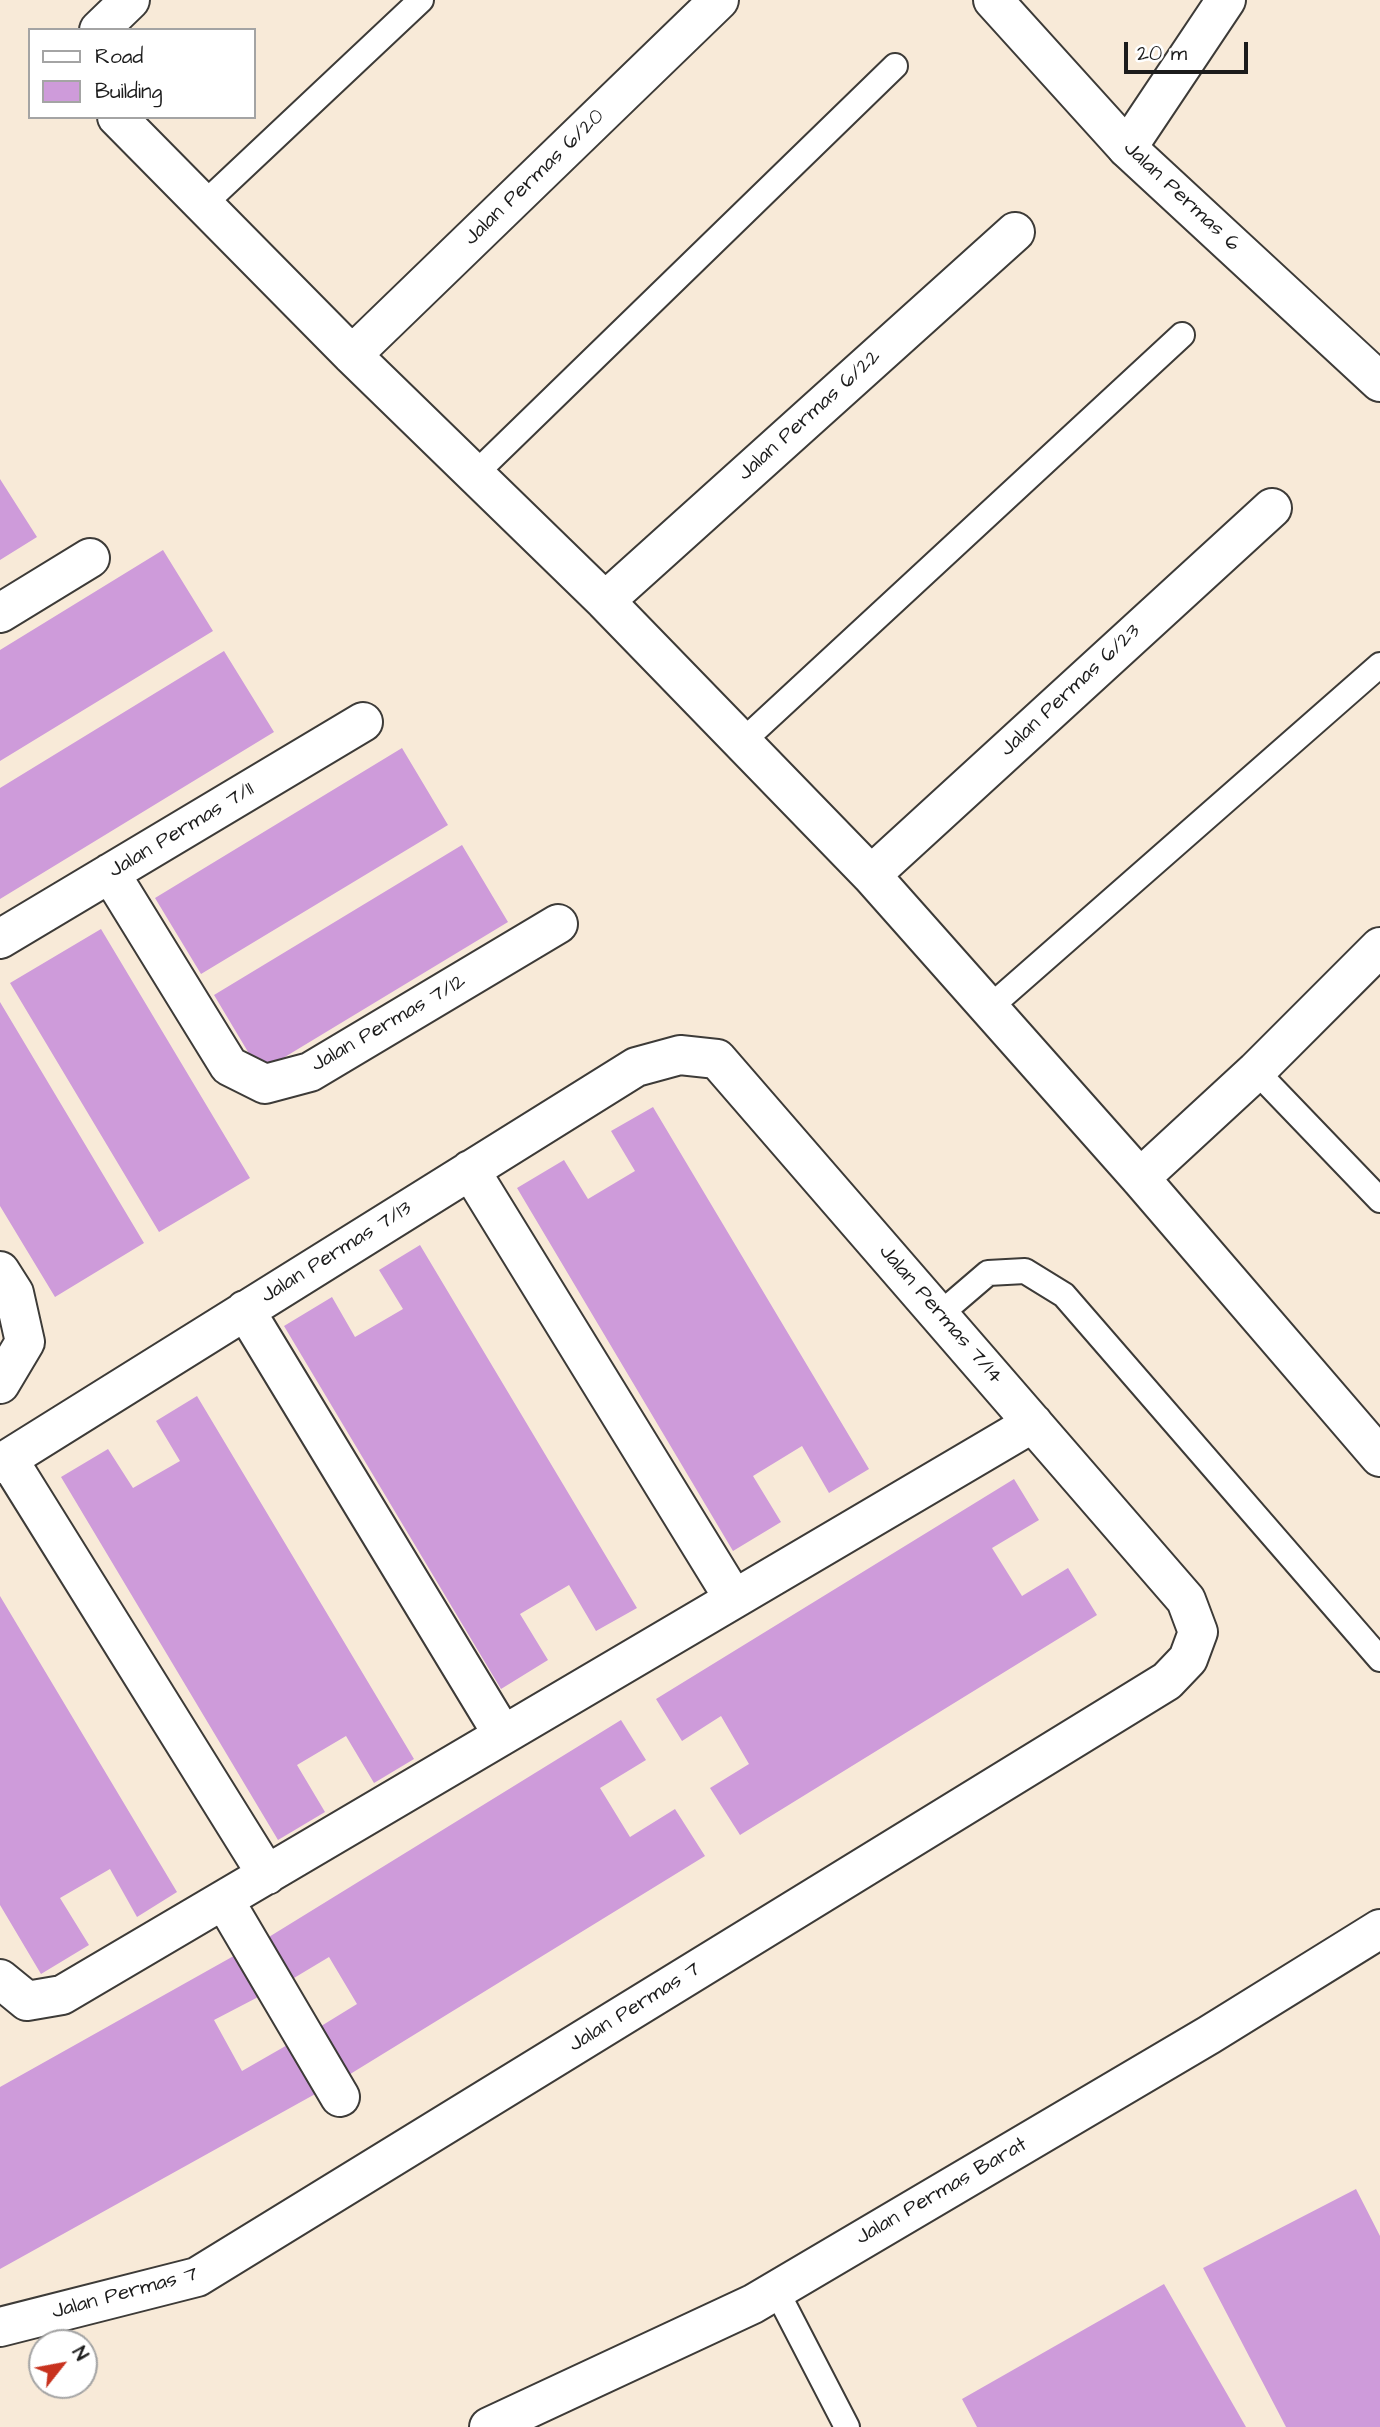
<!DOCTYPE html>
<html>
<head>
<meta charset="utf-8">
<style>
  body { margin:0 }
  #map { position:relative; width:1380px; height:2427px; overflow:hidden; background:#f8ead8; font-family:"Architects Daughter",sans-serif }
  canvas { display:block }
  .legend { position:absolute; left:28px; top:28px; width:228px; height:91px; box-sizing:border-box; background:#fff; border:2px solid #a4a4a4; margin:0; padding:9px 12px; list-style:none; font-size:21px; color:#1c1c1c }
  .legend li { display:flex; align-items:center; gap:14px; height:35px }
  .legend b { width:35px; border:2px solid #a4a4a4 }
  .north { position:absolute; left:28px; top:2329px; width:70px; height:70px; box-sizing:border-box; background:#fff; border:2px solid #a4a4a4; border-radius:50%; rotate:59deg; font-size:19px; font-weight:700; line-height:28px; text-align:center; color:#1c1c1c }
  .north::after { content:''; display:block; margin:auto; width:24px; height:32px; background:#c8321e; clip-path:polygon(50% 0,100% 100%,50% 72%,0 100%) }
  .scale { position:absolute; left:1124px; top:42px; width:124px; height:32px; box-sizing:border-box; border:4px solid #1c1c1c; border-top:0; padding-left:9px; font-size:21px; line-height:24px; white-space:nowrap; color:#1c1c1c; -webkit-text-stroke:5px #fff; paint-order:stroke }
</style>
</head>
<body>
<div id="map">
<canvas width="1380" height="2427"></canvas>
<ul class="legend">
<li><b style="height:9px;background:#fff"></b>Road</li>
<li><b style="height:19px;background:#ce9bda"></b>Building</li>
</ul>
<div class="north">N</div>
<div class="scale">20 m</div>
</div>
<script>
const g = document.querySelector('canvas').getContext('2d');
g.lineJoin = 'round';
function fillPath(path, color) { g.fillStyle = color; g.fill(path, 'evenodd'); }
function stroke(path, color, width, dash) { g.strokeStyle = color; g.lineWidth = width; g.lineCap = dash ? 'butt' : 'round'; g.setLineDash(dash || []); g.stroke(path); }
function label(font, color, halo, rows, align = 'center') {
  g.font = font + ' "Architects Daughter",sans-serif'; g.lineWidth = 6; g.setLineDash([]); g.textBaseline = 'middle'; g.strokeStyle = halo; g.fillStyle = color; for (const [text, x, y, turn = 0] of rows) {
    g.save(); g.translate(x, y); g.rotate((+turn || 0) * Math.PI / 180); g.textAlign = isNaN(turn) ? turn : align; if (halo) g.strokeText(text, 0, 0); g.fillText(text, 0, 0); g.restore();
  }
}
fillPath(new Path2D(`
  M0 479 37 537 0 560Z
  M163 550 213 631 0 761V650Z
  M224 651 274 732 0 899V788Z
  M402 748 448 825 201 974 155 898Z
  M462 845 508 922 260 1072 214 995Z
  M101 929 250 1178 159 1232 10 983Z
  M0 1002 144 1243 55 1297 0 1206Z
  M653 1107 869 1469 829 1493 802 1446 753 1476 781 1522 733 1551 517 1188 564 1160 588 1199 635 1171 611 1131Z
  M420 1245 637 1608 596 1631 569 1585 520 1614 548 1660 501 1689 284 1326 332 1297 355 1337 403 1309 379 1270Z
  M197 1396 414 1759 374 1783 346 1736 297 1765 325 1812 278 1840 61 1477 108 1449 133 1488 180 1461 156 1421Z
  M1014 1479 1039 1520 992 1548 1022 1596 1068 1568 1097 1615 740 1835 710 1788 749 1764 721 1716 682 1741 656 1699Z
  M0 1596 177 1892 137 1917 110 1869 60 1898 89 1945 41 1974 0 1905Z
  M621 1720 646 1760 600 1788 630 1837 675 1809 705 1856 347 2076 318 2028 357 2004 329 1957 289 1981 264 1940Z
  M239 1953 262 1995 214 2020 242 2071 289 2044 317 2093 0 2269V2087Z
  M1356 2189 1380 2236V2427H1286L1203 2268Z
  M1164 2284 1246 2427H977L962 2399Z`), '#ce9bda');
const lane = new Path2D(`
  M203 205 421 0
  M474 475 895 66
  M742 742 1182 335
  M989 1008 1380 665
  M1256 1071 1380 1200
  M939 1315 988 1273 1025 1271 1064 1295 1380 1659
  M776 2290 847 2427`);
const street = new Path2D(`
  M99 30 130 0
  M117 117 352 355 605 601 871 875 1140 1178 1380 1457
  M1127 148 1226 0
  M352 355 719 0
  M605 601 1015 232
  M0 613 90 558
  M110 873 229 1066 265 1084 310 1072 558 924
  M871 875 1272 508
  M0 939 363 722
  M470 1170 734 1599
  M1140 1178 1256 1071 1380 947
  M0 1271 14 1293 25 1342 0 1384
  M245 1310 503 1735
  M8 1459 267 1875
  M0 1464 636 1067 680 1055 717 1059 1186 1600 1198 1632 1188 1659 1167 1681 197 2277 0 2327
  M224 1900 340 2097
  M0 1979 27 2001 62 1995 1033 1423`);
const secondary = new Path2D(`
  M993 0 1127 148 1380 382
  M489 2427 753 2304 1209 2035 1380 1929`);
stroke(lane, '#3d3b38', 28);
stroke(street, '#3d3b38', 42);
stroke(secondary, '#3d3b38', 42);
stroke(lane, '#fff', 24);
stroke(street, '#fff', 38);
stroke(secondary, '#fff', 38);
label('21px', '#1c1c1c', '#fff', [
  ["Jalan Permas 6/20",535,178,-44],
  ["Jalan Permas 6",1181,197,43],
  ["Jalan Permas 6/22",810,416,-42],
  ["Jalan Permas 6/23",1071,691,-43],
  ["Jalan Permas 7/11",182,831,-31],
  ["Jalan Permas 7/12",389,1024,-30],
  ["Jalan Permas 7/13",337,1253,-32],
  ["Jalan Permas 7/14",940,1315,49],
  ["Jalan Permas 7",635,2008,-32],
  ["Jalan Permas Barat",942,2192,-30],
  ["Jalan Permas 7",125,2294,-15]
]);
</script>
</body>
</html>
